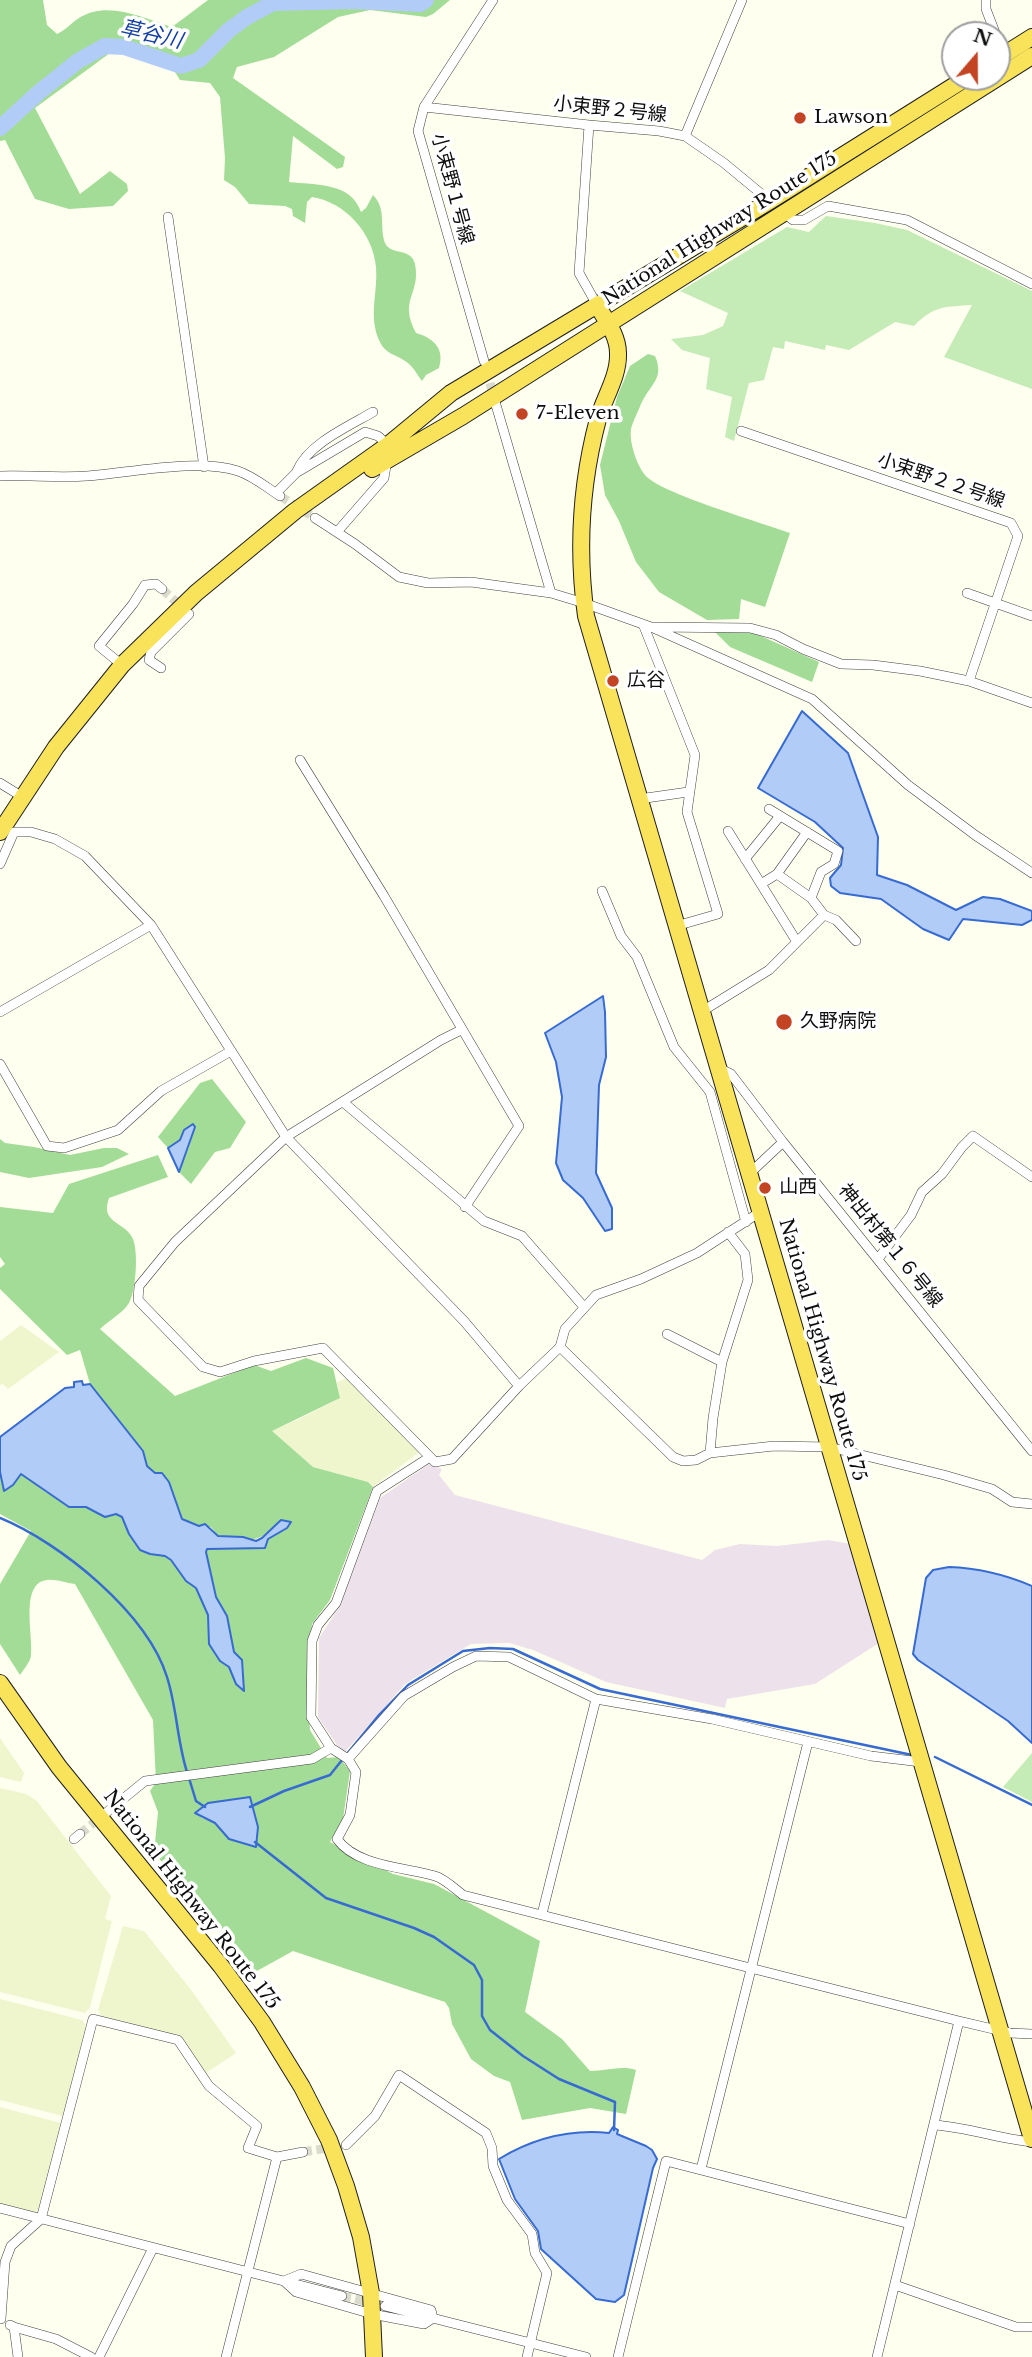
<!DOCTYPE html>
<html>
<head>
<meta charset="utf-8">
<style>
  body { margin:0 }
  #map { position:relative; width:1032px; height:2357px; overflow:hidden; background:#feffef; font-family:"Libre Baskerville",serif }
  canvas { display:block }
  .north { position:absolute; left:941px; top:21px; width:70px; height:70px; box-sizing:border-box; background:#fff; border:2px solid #9f9f9f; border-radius:50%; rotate:20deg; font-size:19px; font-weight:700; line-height:28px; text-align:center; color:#0e0e0e }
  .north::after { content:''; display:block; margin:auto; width:24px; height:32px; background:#c24422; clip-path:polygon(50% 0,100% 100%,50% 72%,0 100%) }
</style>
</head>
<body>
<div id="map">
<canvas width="1032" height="2357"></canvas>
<div class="north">N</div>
</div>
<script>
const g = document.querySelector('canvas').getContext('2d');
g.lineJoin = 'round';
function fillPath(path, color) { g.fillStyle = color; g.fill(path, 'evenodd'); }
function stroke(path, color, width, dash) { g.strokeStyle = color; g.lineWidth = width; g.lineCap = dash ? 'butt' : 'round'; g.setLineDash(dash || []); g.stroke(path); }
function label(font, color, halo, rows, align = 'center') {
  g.font = font + ' "Libre Baskerville","Noto Sans JP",serif'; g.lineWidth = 7; g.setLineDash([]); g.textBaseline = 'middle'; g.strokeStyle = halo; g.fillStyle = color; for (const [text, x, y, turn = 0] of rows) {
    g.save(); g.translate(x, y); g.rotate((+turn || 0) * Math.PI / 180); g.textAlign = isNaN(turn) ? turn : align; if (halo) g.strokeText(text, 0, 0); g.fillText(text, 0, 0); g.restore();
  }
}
fillPath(new Path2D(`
  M429 1464 442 1469 439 1475 455 1495 702 1560 715 1550 740 1544 777 1546 828 1540 851 1544 879 1643 815 1684 727 1699 725 1708 606 1682 533 1650 509 1643 471 1644 405 1684 345 1752 337 1745 318 1717 319 1638 340 1606 380 1498Z`), '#ede2eb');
fillPath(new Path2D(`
  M21 1325 59 1352 8 1389 3 1384 0 1385V1341Z
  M348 1378 418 1450V1453L373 1487 368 1482 313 1467 271 1431 299 1419 340 1398 337 1382Z
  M0 1738 24 1773 21 1782 0 1777Z
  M0 1788 26 1794 36 1800 111 1896 105 1919 112 1921 90 2007 85 2013 0 1992Z
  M123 1926 144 1931 192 1991 236 2053 206 2073 179 2036 102 2018 98 2010Z
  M0 1999 82 2020 86 2026 63 2116 0 2100Z
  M0 2107 61 2123 40 2209 32 2214 0 2206Z`), '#eff6ce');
fillPath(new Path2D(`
  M826 216 875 223 907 230 1032 291V389L944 357 972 305C945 307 934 305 914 326L895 322 849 350 826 345 825 350 785 341 784 349 773 347 764 380 749 383 734 441 725 437 732 397 706 389 710 358 682 350 671 339 703 335 723 326 728 313 680 291 787 227 809 232Z
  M1032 1753V1802L1003 1787Z`), '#c5ebb7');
fillPath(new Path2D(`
  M0 0H43L47 25 57 34C66 30 71 23 79 18 108 0 143 18 172 27L208 0H450L433 14 426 17 370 10 338 17 274 57 237 67 233 78 345 157 343 167 337 169 293 136 289 182C315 185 351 182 361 212L366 208 373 195C387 209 379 226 385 243 391 256 411 247 415 264 421 295 398 299 416 333 433 338 445 348 439 368L426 375 422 381C418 376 414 368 409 364 394 351 384 358 376 332 370 310 378 289 376 267 373 233 345 202 312 197L307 202 305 223 293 216 292 209 285 206 249 204 235 187 224 180 225 158 220 97 210 83 180 80 165 56 132 42H125L35 108 80 194 110 171 127 184 128 191 113 206 69 209 35 199 5 140 0 141Z
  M648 354 655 356C665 379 650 384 641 404 638 412 633 421 631 429 629 443 637 465 645 475 659 493 763 523 790 533L765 607 741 599 739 619 707 620 659 592 636 562 619 521 605 495 600 465 617 397 630 366Z
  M714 631 752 632 819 662 812 682 730 647Z
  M212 1079 246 1122 230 1148 215 1152 191 1184 179 1172 190 1144 193 1125 184 1130 180 1140 168 1148 158 1137 200 1083Z
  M0 1139 5 1143 34 1147 70 1155 104 1148H117L129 1154 102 1167 29 1178 0 1172Z
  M158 1155 168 1177 109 1198C100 1223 123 1221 132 1237 139 1249 136 1291 129 1303 123 1313 108 1321 100 1329L175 1396 254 1365 271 1371 306 1358 333 1368 340 1398 272 1431 313 1467 368 1482 373 1487 330 1600 312 1624 307 1677 310 1730 327 1758 339 1757 350 1771 343 1819 330 1842 393 1874 434 1884 540 1941 525 2012 562 2039 590 2071C606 2071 622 2065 636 2070L626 2114 590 2108 522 2120 510 2082 494 2076 471 2059 452 2024 449 2008 445 2002 439 2000 293 1951 246 1977 244 1954 154 1853 158 1812 150 1791 156 1782 153 1720 75 1584C66 1583 56 1579 47 1580 19 1583 34 1637 31 1656 30 1662 24 1669 20 1675L0 1644V1584L31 1531 0 1514V1472L4 1491 13 1485 21 1474 24 1475 44 1491 72 1508 86 1507 105 1517 116 1514 122 1517 129 1534 150 1554 165 1556 171 1560 186 1581 196 1588 208 1615 209 1644 220 1661 229 1667 236 1684 234 1652 227 1616 216 1597 206 1552 207 1549 218 1547 247 1549 287 1528 267 1532C257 1545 234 1537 218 1536L211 1527 199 1526 181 1519 168 1482 147 1466 143 1450 90 1384 80 1350 67 1355 0 1289V1268L5 1264 0 1257V1207L53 1213 69 1184ZM195 1812 258 1827 229 1839 215 1823 202 1818Z`), '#a3dc96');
const water = new Path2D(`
  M802 711 848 753 878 837 877 875 907 885 956 910 983 897 1000 899 1032 911V920L1022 925 963 919 949 940 923 929 881 899 840 893 831 886 830 878 841 865 843 848 815 822 758 788Z
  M603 996 605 1012 606 1057 599 1085 596 1173 612 1208V1229L605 1231 583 1198 563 1180 556 1163 562 1097 556 1062 545 1033Z
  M193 1124 195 1127 179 1172 168 1148 180 1140 184 1130Z
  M82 1381 83 1385 90 1384 143 1451 147 1466 155 1473H162L169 1482 182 1519 199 1526 205 1524 218 1536 243 1537 256 1541 262 1538 281 1520 291 1522 287 1528 268 1539 265 1548 207 1549 206 1552 216 1597 227 1616 234 1652 242 1660 244 1691 236 1684 229 1667 220 1661 209 1644 208 1615 196 1588 186 1581 171 1560 165 1556 150 1554 140 1550 129 1534 122 1517 116 1514 105 1517 86 1507H69L21 1474 13 1485 4 1491 0 1472V1437L65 1388 74 1387V1382Z
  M949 1567C979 1568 1004 1574 1032 1586V1743L1008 1721 918 1660 913 1654 926 1578 933 1570Z
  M250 1797 258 1827 256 1847 229 1839 215 1823 195 1813 208 1803Z
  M613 2127 618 2130 617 2134 646 2146 652 2150 657 2159 653 2168 624 2295 615 2302 596 2299 541 2249 538 2231 515 2199 499 2159C532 2139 570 2129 609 2133Z`);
fillPath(water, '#b2ccf8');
stroke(water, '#376bd1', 2);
stroke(new Path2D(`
  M0 1518C61 1543 147 1613 167 1677 177 1708 177 1741 187 1772
  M346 1755 379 1715 408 1685 463 1651 490 1648 513 1649 600 1689 912 1755
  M935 1757 1032 1805
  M189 1778 196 1801 205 1807
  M250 1807 284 1791 330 1775 342 1760
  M255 1842 326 1898 414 1928 434 1937 474 1965 482 1980V2016L490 2030 523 2056 559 2079 615 2102 614 2130`), '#376bd1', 2.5);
stroke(new Path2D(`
  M0 128 38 93 78 61 105 46 124 47 181 66 199 60 229 30 247 17 273 3 353 1 420 4 426 0`), '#b2ccf8', 16);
stroke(new Path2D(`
  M486 370 495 400
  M280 496 315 518
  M162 589 184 609
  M80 1834 103 1815
  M303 2152 334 2147
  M342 2296 374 2303`), '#dadbcd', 9, [9, 4.5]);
const minor = new Path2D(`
  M986 0V9L996 35
  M424 107 589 125 659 131 685 136 724 163 770 201
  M589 125 579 273 597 305
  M685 136 742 0
  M784 213 793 220H804L828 206 907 220 1032 284
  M168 217 204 467
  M484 361 418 131 424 107 493 0
  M496 405 551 593
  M741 431 1011 523 1018 536 969 681
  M297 471C308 444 349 426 373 412
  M0 476C29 475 58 478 87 476 130 473 197 458 238 471 253 476 266 487 280 496
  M276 493 296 473 365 432 378 436 388 445
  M315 518 355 544 399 577 428 583 471 582 551 593 584 603 651 627 812 699 908 785 975 835 1032 873
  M337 532 384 478 387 460
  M967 593 1032 616
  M643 624 695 755 687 812 718 914 676 926
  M654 627 750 628 776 635 803 649 841 664 873 665 920 671 969 681 1032 703
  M122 665 99 646 133 604 145 585 156 584 162 589
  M161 668 149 660 151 652 189 614
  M300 760 384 896 519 1126 465 1207
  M0 783 21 796
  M639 799 688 792
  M769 809 838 851 834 864 821 872 811 898 824 915
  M728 831 797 942
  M745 859 780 816
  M0 864 14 832H31L55 839 85 856 151 925 286 1137 464 1321 519 1386
  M777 874 811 898
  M761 884 777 874 807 832
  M602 891 621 936 637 957 674 1047 710 1092 746 1222
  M0 1012 151 925
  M701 1012 769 970 824 915 836 920 856 941
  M461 1030 441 1040 286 1137 175 1242 139 1286 138 1300 203 1367 220 1372 254 1361 323 1348 435 1462 452 1459 519 1386 560 1347 565 1329 596 1295 641 1279 697 1253 760 1212
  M0 1064 47 1146 64 1148 118 1130 161 1091 231 1051
  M719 1068 731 1074 783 1142 1032 1451
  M343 1102 484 1221 522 1236 584 1307
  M749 1174 783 1142
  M878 1259 911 1215 922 1192 942 1174 962 1147 973 1136 1032 1177
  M667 1334 722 1362
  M560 1347 673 1457 683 1461 696 1460 710 1453 774 1446 829 1447 944 1475 992 1489 1012 1502 1032 1504
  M710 1453 713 1418 722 1362 748 1280 745 1254 728 1232
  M430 1457 377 1491 336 1603 318 1625 312 1641 311 1717 331 1748 348 1759 356 1772 350 1815 337 1839C357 1867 406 1867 435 1876 445 1879 455 1889 463 1895L959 2021 1010 2033 1032 2034
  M348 1759 404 1696 453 1667 476 1656 509 1657 596 1699 712 1719 871 1756 921 1762
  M107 1812 145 1781 312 1759 331 1748
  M74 1839 80 1834
  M542 1914 596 1699
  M934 2125C967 2127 999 2139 1032 2142
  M346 2145 375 2116 399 2075 486 2133 492 2148 493 2166 507 2200 532 2234 535 2253 547 2273 527 2357
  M701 2169 808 1742
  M0 2208 342 2296
  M301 2274 431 2310 433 2318 424 2324 372 2314 296 2292 284 2281Z
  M895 2285 1016 2327H1032
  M385 2306 586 2357
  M1 2319 5 2262 11 2246 41 2219 93 2019 178 2040 209 2086 257 2126 248 2148 277 2157
  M10 2325 14 2327 18 2357
  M14 2327 56 2339 91 2357
  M99 2357 153 2248
  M226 2357 277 2157 303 2152
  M618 2357 666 2161 910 2224
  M877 2357 959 2021`);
const trunk = new Path2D(`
  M997 59 1032 37
  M597 305C605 319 618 335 618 353 619 376 604 398 598 419 581 483 577 551 586 616L1032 2139
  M372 469 463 416 1032 56
  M0 832 56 747 122 665 196 593 295 511 388 445 451 393 770 201 968 77
  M0 1683 59 1767 221 1966 262 2022 302 2087 329 2140 346 2186 361 2237 371 2293 374 2357`);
stroke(minor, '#414141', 10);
stroke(trunk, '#1f1f1f', 18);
stroke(minor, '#fff', 9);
stroke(trunk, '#f8e35b', 16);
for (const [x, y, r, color] of [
  [800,118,7,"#c24422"],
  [522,414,7,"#c24422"],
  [613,681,7,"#c24422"],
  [784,1022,9,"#c24422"],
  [765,1188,7,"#c24422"]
]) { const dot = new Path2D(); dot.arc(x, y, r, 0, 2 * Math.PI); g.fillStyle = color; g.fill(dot); stroke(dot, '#fff', 2.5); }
label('19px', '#0e0e0e', '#fff', [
  ["小束野２号線",610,110,6],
  ["小束野１号線",452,189,75],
  ["National Highway Route 175",720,229,-32],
  ["小束野２２号線",941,481,19],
  ["神出村第１６号線",890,1246,51],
  ["National Highway Route 175",822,1350,74],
  ["National Highway Route 175",191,1900,52]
]);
label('19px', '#0e0e0e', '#fff', [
  ["Lawson",814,118],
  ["7-Eleven",536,414],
  ["広谷",627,681],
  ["久野病院",800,1022],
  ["山西",779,1188]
], 'left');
label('italic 21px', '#133fa4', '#fff', [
  ["草谷川",151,35,13]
]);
</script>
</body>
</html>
